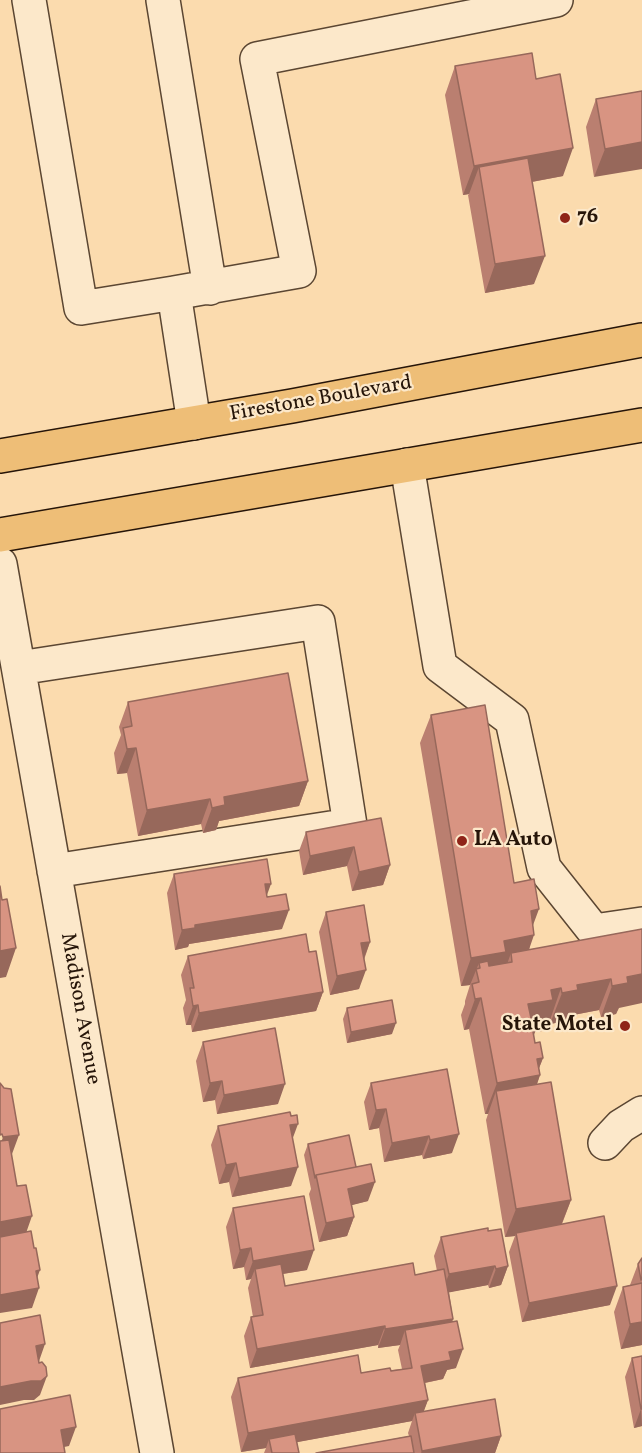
<!DOCTYPE html>
<html>
<head>
<meta charset="utf-8">
<style>
  body { margin:0 }
  canvas { display:block; background:#fbdbae }
</style>
</head>
<body>
<canvas width="642" height="1453"></canvas>
<script>
const g = document.querySelector('canvas').getContext('2d');
g.lineJoin = 'round';
function stroke(path, color, width, dash) { g.strokeStyle = color; g.lineWidth = width; g.lineCap = dash ? 'butt' : 'round'; g.setLineDash(dash || []); g.stroke(path); }
function fillPath(path, color) { g.fillStyle = color; g.fill(path, 'evenodd'); }
function label(font, color, halo, rows, align = 'center') {
  g.font = font + ' Vollkorn,serif'; g.lineWidth = 4.5; g.setLineDash([]); g.textBaseline = 'middle'; g.strokeStyle = halo; g.fillStyle = color; for (const [text, x, y, turn = 0] of rows) {
    g.save(); g.translate(x, y); g.rotate((+turn || 0) * Math.PI / 180); g.textAlign = isNaN(turn) ? turn : align; if (halo) g.strokeText(text, 0, 0); g.fillText(text, 0, 0); g.restore();
  }
}
const minor = new Path2D(`
  M29 0 81 308 174 293 194 423
  M163 0 210 288
  M174 293 299 271 257 59 556 0
  M407 465 440 666 512 720 544 868 594 931 642 924
  M0 564 157 1453
  M19 668 318 622 350 825 54 871
  M605 1143 621 1126 642 1113`);
const major = new Path2D(`
  M0 456 292 406 642 340
  M0 535 642 425`);
stroke(minor, '#5b4632', 36);
stroke(major, '#261509', 36);
stroke(minor, '#fce8ca', 33);
stroke(major, '#eebe77', 33);
fillPath(new Path2D(`
  M455 66 536 79 563 176 532 182 534 284 485 293 468 195 469 194 463 195 445 95Z
  M642 91 594 177 586 127 596 99Z
  M128 702 308 781 299 806 219 821 216 830 203 833 201 824 138 836 127 773 117 774 114 753 121 735 119 727Z
  M431 715 514 883 533 926 529 950 642 929 616 1014 601 1017 599 1010 568 1016 566 1021 550 1024V1020H546L542 1031 535 1032 533 1035 535 1043 543 1058 539 1068 540 1075 537 1084 571 1200 562 1224 610 1305 522 1322 509 1252 515 1236 505 1237 486 1120 488 1114H485L469 1029 464 1030 461 1015 465 1004V1001L470 985 461 986 420 743Z
  M381 818 390 865 383 885 352 891 347 866 303 875 299 851 306 832Z
  M174 874 267 897 282 929 189 944 188 947 175 950 167 893Z
  M326 912 370 942 364 960 359 989 330 995 319 932Z
  M309 952 323 992 316 1011 192 1032 191 1025H186L183 1008 186 1000 181 975 188 956Z
  M347 1008 392 1034 347 1043 343 1019Z
  M203 1042 278 1104 217 1114 215 1100 203 1102 196 1061Z
  M371 1083 452 1153 423 1159 422 1155 384 1162 379 1128 369 1130 364 1102Z
  M218 1126 293 1139 291 1186 232 1197 229 1182 219 1184 211 1145Z
  M308 1144 356 1167 368 1201 351 1205 354 1217 347 1236 319 1242 309 1194 311 1189 304 1155Z
  M233 1208 307 1270 283 1274 285 1286 415 1275 437 1271 434 1256 441 1237 488 1231 508 1266 501 1285 489 1288 488 1285 449 1292 453 1319 452 1322 456 1368 447 1370 443 1379 425 1383 428 1400 423 1412 501 1436 495 1453H316L409 1436 408 1433 412 1421 297 1442 299 1453H264L266 1448 241 1452 231 1397 238 1378 361 1373 402 1369 398 1350 400 1345 378 1348V1345L250 1368 244 1336 251 1317H253L248 1288 251 1279 246 1280 244 1267 233 1269 226 1227Z
  M642 1258V1345L621 1349 614 1312 623 1287 630 1285 638 1264Z
  M642 1356V1426L634 1428 625 1377 632 1358Z`), '#ba7f70');
fillPath(new Path2D(`
  M642 142V169L594 177 605 149Z
  M573 148 563 176 483 191 479 167 469 194 463 195 474 166Z
  M545 256 534 284 485 293 495 264Z
  M136 748 127 773 117 774 127 749Z
  M308 781 299 806 219 821 216 830 203 833 212 808 224 797Z
  M210 799 201 824 138 836 147 810Z
  M354 847 347 866 303 875 310 856Z
  M390 865 383 885 352 891 359 872Z
  M265 884H271L264 903Z
  M539 909 529 936 534 935 524 964 512 962 511 953 506 967 480 968 479 963 470 985 461 986 471 958 504 941 531 911Z
  M289 910 282 929 189 944 188 947 175 950 182 930 195 925Z
  M370 942 363 961 361 943Z
  M16 948 6 977 0 978V951Z
  M366 970 359 989 330 995 337 976Z
  M642 974V1003L619 1008 616 1014 601 1017 612 986 627 977Z
  M611 979 599 1010 568 1016 566 1021 550 1024 562 993 577 985Z
  M561 988 550 1020H546L542 1031 535 1032 526 1056 528 1004 551 990Z
  M323 992 316 1011 192 1032 199 1013Z
  M481 998 469 1029 464 1030 475 999Z
  M198 1005 191 1025H186L193 1006Z
  M396 1023 392 1034 347 1043 351 1032Z
  M543 1058 536 1076 540 1075 529 1107 496 1091 488 1114H485L497 1083 537 1059Z
  M222 1081 215 1100 203 1102 210 1083Z
  M285 1084 278 1104 217 1114 224 1095Z
  M386 1109 379 1128 369 1130 376 1110Z
  M298 1124 291 1143 290 1125Z
  M459 1134 452 1153 423 1159 430 1140Z
  M19 1135 12 1154 0 1146 3 1137Z
  M429 1136 422 1155 384 1162 392 1143Z
  M236 1163 229 1182 219 1184 226 1165Z
  M298 1167 291 1186 232 1197 239 1178Z
  M375 1182 368 1201 341 1208 348 1189Z
  M571 1200 560 1228 516 1233 515 1236 505 1237 516 1209Z
  M32 1216 25 1236 0 1240V1222Z
  M354 1217 347 1236 319 1242 326 1223Z
  M251 1248 244 1267 233 1269 240 1250Z
  M314 1250 307 1270 257 1278 255 1269 251 1279 246 1280 253 1261Z
  M495 1266 488 1285 441 1294 449 1274Z
  M508 1266 501 1285 489 1288 496 1269Z
  M40 1270 33 1289 39 1288 32 1308 0 1313V1295L36 1271Z
  M617 1286 610 1305 522 1322 529 1303Z
  M453 1319 446 1338 405 1330 400 1345 378 1348 385 1329Z
  M642 1322V1345L621 1349 630 1324Z
  M385 1326 378 1345 250 1368 257 1349Z
  M45 1344 38 1364 36 1346Z
  M463 1349 456 1368 447 1370 443 1379 414 1385 421 1366 449 1352Z
  M47 1376 40 1395 34 1400H24L0 1405V1387Z
  M428 1400 421 1419 415 1413 412 1421 271 1447 269 1439 266 1448 241 1452 248 1433Z
  M641 1409 642 1426 634 1428Z
  M76 1427 69 1446 54 1449 61 1430Z
  M501 1436 495 1453H421L422 1451Z`), '#97685b');
const building = new Path2D(`
  M532 53 536 79 560 74 573 148 474 166 455 66Z
  M642 91V142L605 149 596 99Z
  M528 158 545 256 495 264 479 167Z
  M288 673 308 781 224 797 225 805 212 808 210 799 147 810 136 748 127 749 123 728 132 726 128 702Z
  M485 705 514 883 534 879 539 909 531 911 534 935 504 941 506 952 471 958 431 715Z
  M381 818 390 865 359 872 354 847 310 856 306 832Z
  M267 859 271 884H265L267 897 286 894 289 910 195 925V928L182 930 174 874Z
  M0 886 2 900 7 899 16 948 0 951Z
  M364 905 370 942 361 943 366 970 337 976 326 912Z
  M642 929V974L627 977 628 983 612 986 611 979 577 985 578 990 562 993 561 988 551 990 553 1000 528 1004 531 1018H536L537 1025 532 1026 535 1043 540 1042 543 1058 537 1059 540 1075 497 1083 481 998 475 999 472 984 479 982 476 969 480 968 479 963 488 961 489 966 512 962 511 953Z
  M306 934 309 952 316 951 323 992 199 1013 198 1005 193 1006 190 988H194L188 956Z
  M392 1000 396 1023 351 1032 347 1008Z
  M275 1028 285 1084 224 1095 222 1081 210 1083 203 1042Z
  M447 1069 459 1134 430 1140 429 1136 392 1143 386 1109 376 1110 371 1083Z
  M551 1082 571 1200 516 1209 496 1091Z
  M0 1083 4 1088 11 1089 19 1135 3 1137 2 1134 0 1135Z
  M290 1112 291 1116 297 1115 298 1124 290 1125 298 1167 239 1178 236 1163 226 1165 218 1126Z
  M349 1135 356 1167 316 1175 315 1178 308 1144Z
  M9 1140 17 1186 26 1185 32 1216 0 1222V1141Z
  M371 1164 375 1182 348 1189 354 1217 326 1223 316 1175Z
  M304 1196 314 1250 253 1261 251 1248 240 1250 233 1208Z
  M604 1216 617 1286 529 1303 516 1233Z
  M488 1228V1231L501 1229 508 1266 496 1269 495 1266 449 1274 441 1237Z
  M31 1231 34 1248H36L40 1270 36 1271 39 1288 0 1295V1237Z
  M642 1258V1279L641 1280 638 1264Z
  M413 1263 415 1275 444 1269 453 1319 385 1329V1326L257 1349 251 1317 263 1315 255 1269 281 1264 285 1286Z
  M642 1283V1322L630 1324 623 1287Z
  M40 1315 45 1344 36 1346 39 1363 42 1362 46 1367 47 1376 41 1381H31L0 1387V1323Z
  M457 1321 463 1349 449 1352 451 1360 421 1366 428 1400 248 1433 238 1378 358 1355 361 1373 390 1368 391 1371 412 1368 405 1330Z
  M642 1356V1409H641L632 1358Z
  M70 1395 76 1427 61 1430 65 1453H0V1409Z
  M495 1399 501 1436 422 1451 415 1413Z
  M295 1434 299 1453H272L269 1439Z
  M411 1436 414 1453H316Z`);
fillPath(building, '#d89482');
stroke(building, '#97685b', 1.5);
for (const [x, y, r, color] of [
  [565,218,6,"#8f2418"],
  [462,841,6,"#8f2418"],
  [625,1026,6,"#8f2418"]
]) { const dot = new Path2D(); dot.arc(x, y, r, 0, 2 * Math.PI); g.fillStyle = color; g.fill(dot); stroke(dot, '#fce8ca', 2); }
label('bold 21px', '#261509', '#fce8ca', [
  ["76",577,218],
  ["LA Auto",474,841],
  ["State Motel",613,1026,"right"]
], 'left');
label('21px', '#261509', '#fce8ca', [
  ["Firestone Boulevard",321,400,-10],
  ["Madison Avenue",79,1009,80]
]);
</script>
</body>
</html>
